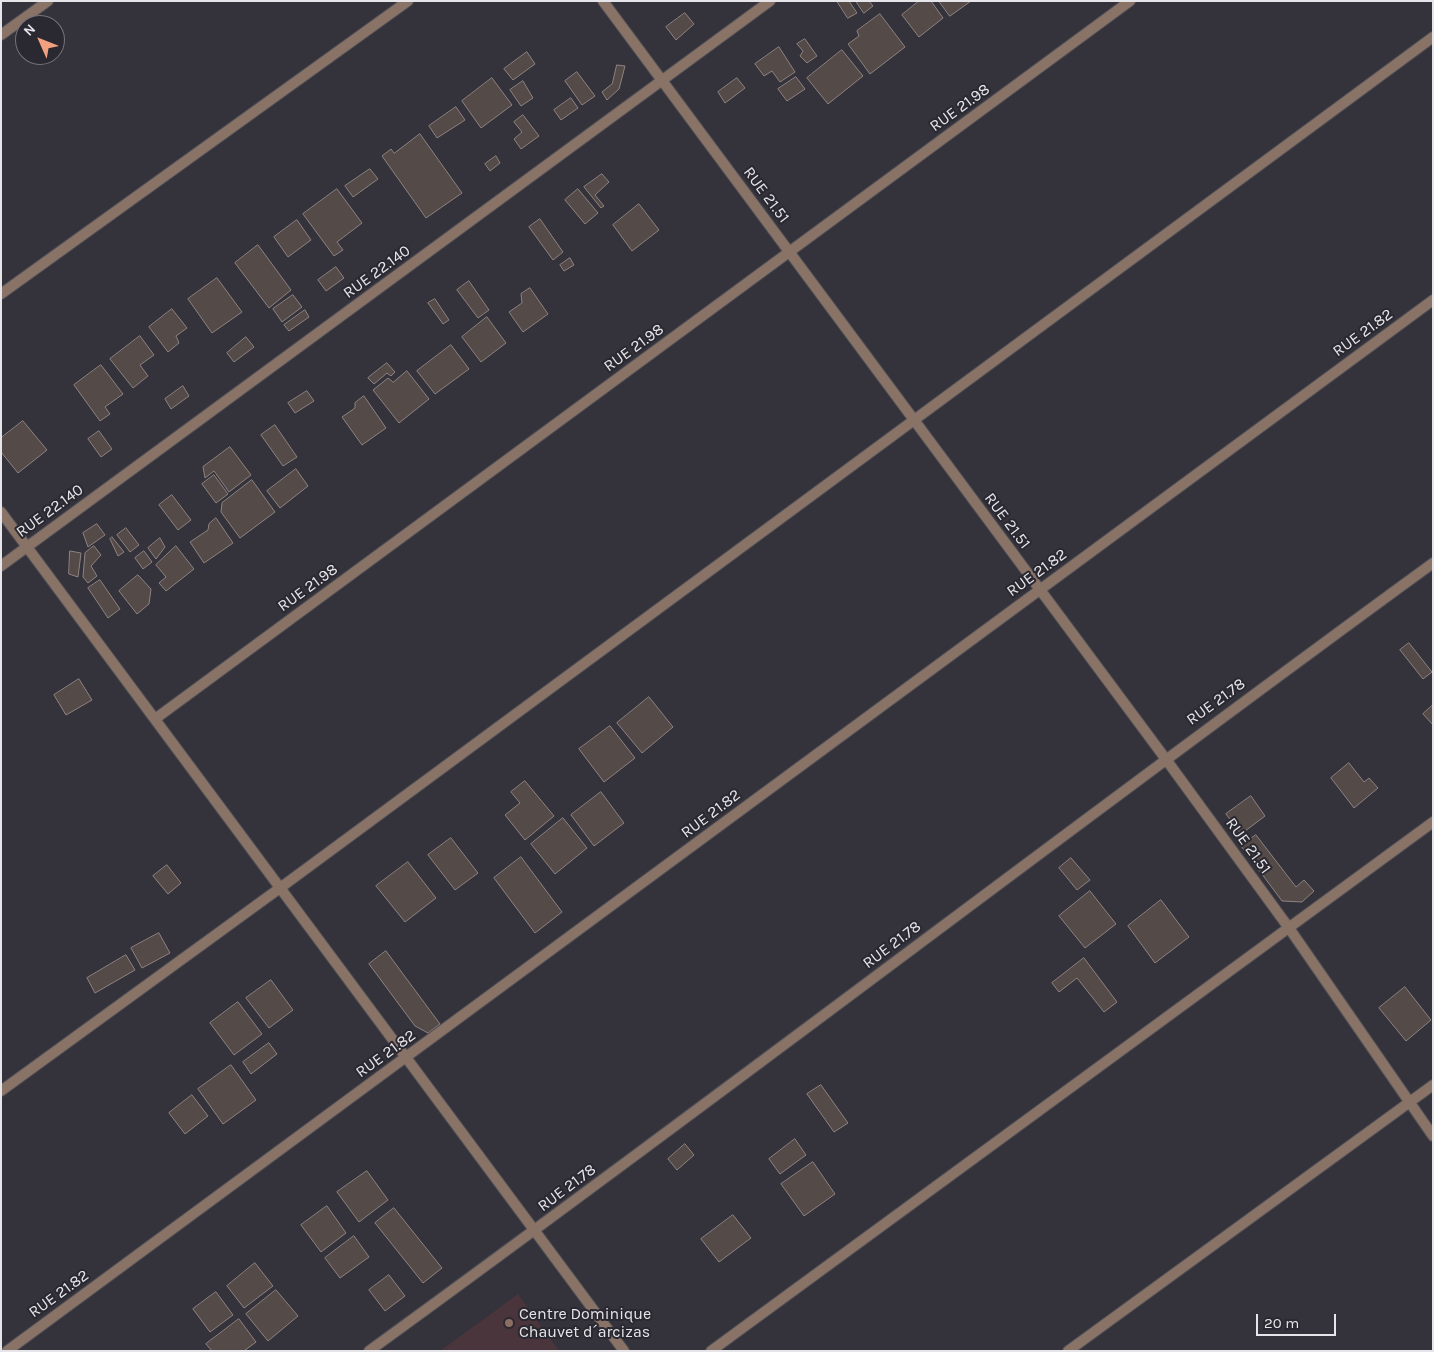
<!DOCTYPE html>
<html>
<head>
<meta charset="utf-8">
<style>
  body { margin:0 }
  #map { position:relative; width:1434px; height:1352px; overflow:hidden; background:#34323a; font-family:Karla,sans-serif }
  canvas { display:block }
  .frame { position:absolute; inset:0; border:2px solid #e6e5ea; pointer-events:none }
  .north { position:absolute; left:15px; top:15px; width:50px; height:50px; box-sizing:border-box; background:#2a2830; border:1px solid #75747a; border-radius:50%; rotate:314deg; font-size:14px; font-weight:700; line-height:20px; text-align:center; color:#e6e5ea }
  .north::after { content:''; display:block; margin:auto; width:18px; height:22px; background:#f2a080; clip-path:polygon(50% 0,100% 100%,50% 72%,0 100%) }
  .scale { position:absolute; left:1256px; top:1314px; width:80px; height:22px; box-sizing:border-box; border:2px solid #e6e5ea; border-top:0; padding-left:6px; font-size:15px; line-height:18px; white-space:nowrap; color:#e6e5ea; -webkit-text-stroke:4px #2a2830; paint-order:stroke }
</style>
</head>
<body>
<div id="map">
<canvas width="1434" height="1352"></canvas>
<div class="frame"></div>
<div class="north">N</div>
<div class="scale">20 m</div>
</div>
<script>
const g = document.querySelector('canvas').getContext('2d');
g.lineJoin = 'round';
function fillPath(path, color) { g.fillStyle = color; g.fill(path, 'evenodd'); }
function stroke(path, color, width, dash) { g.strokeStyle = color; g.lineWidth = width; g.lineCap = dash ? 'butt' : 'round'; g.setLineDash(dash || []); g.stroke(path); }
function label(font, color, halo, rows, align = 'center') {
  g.font = font + ' Karla,sans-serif'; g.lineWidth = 4; g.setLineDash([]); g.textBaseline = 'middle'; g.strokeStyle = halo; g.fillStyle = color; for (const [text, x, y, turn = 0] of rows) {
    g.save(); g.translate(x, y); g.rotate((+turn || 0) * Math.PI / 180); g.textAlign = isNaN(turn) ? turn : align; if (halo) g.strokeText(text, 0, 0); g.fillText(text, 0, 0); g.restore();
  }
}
fillPath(new Path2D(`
  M518 1294 559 1351H440Z`), '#49353b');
const building = new Path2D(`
  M837 1H849L857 13 848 18Z
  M856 1H869L873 6 864 13Z
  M919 1H931L943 18 919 37 902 15Z
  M939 1H971L950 16Z
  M685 13 694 24 676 40 666 27Z
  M880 14 905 47 870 74 848 44 859 36 857 31Z
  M805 39 817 56 807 63 800 56 803 51 797 44Z
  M779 47 795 72 780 82 772 71 764 76 755 64Z
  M842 50 863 76 828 104 807 78Z
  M527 52 535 64 513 80 504 69Z
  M617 65 625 66 619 89 607 100 602 92 612 84Z
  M577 72 595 96 582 105 565 81Z
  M796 77 805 89 787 101 778 89Z
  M492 78 512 105 481 128 462 101Z
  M737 78 745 88 725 103 718 92Z
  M523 81 533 98 521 106 510 90Z
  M571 98 578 108 561 120 554 110Z
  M456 107 465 120 437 138 429 126Z
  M523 115 539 136 521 149 514 139 522 132 514 122Z
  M420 134 462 193 426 218 382 156 391 149 394 153Z
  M496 156 500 163 490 171 485 164Z
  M370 169 378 179 353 197 345 186Z
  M602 174 609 182 595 195 604 206 601 208 584 187Z
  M337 189 362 223 337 242 343 250 334 256 303 214Z
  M578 189 598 213 585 224 565 200Z
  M639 204 659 230 632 251 613 225Z
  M540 219 563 252 553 260 529 227Z
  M297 220 311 240 288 257 274 237Z
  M258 245 291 290 269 308 235 263Z
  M570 258 574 265 564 271 560 265Z
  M336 267 344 278 326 291 318 280Z
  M217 278 242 312 212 333 188 299Z
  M469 281 489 310 478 318 457 290Z
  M530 288 548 314 523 332 509 312 522 303 521 294Z
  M293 295 302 307 282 322 273 309Z
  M435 299 449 320 443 324 428 303Z
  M172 309 187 328 176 336 179 343 168 352 149 327Z
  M305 310 309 317 289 331 284 325Z
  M487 317 506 343 481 362 462 337Z
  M140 336 154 355 140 365 148 376 133 388 110 359Z
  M246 337 254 347 234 362 227 353Z
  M451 345 469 369 435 394 417 371Z
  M387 363 395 372 391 376 387 373 374 384 368 378Z
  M101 365 123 394 105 407 110 414 100 421 74 385Z
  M407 371 429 399 399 423 373 390 388 378 393 382Z
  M183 386 189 396 171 409 165 399Z
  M307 391 314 401 295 413 288 403Z
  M364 396 386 428 362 445 342 417 355 408V403Z
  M23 421 47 450 18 473 1 452V438Z
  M275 425 297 457 283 466 261 435Z
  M99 431 112 449 101 457 88 439Z
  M230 447 251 475 229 492 214 471 205 478 203 467Z
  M296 469 308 486 280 508 267 491Z
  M214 475 228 494 216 503 202 484Z
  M252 480 275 512 240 538 221 512 222 503Z
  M172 495 191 520 178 530 159 505Z
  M216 518 233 543 204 563 190 542 208 530 209 524Z
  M97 524 105 535 88 547 83 533Z
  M126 528 139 545 130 552 117 535Z
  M112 537 124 552 118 556 110 539Z
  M160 538 165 547 156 559 148 548Z
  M94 546 101 555 91 566 97 576 88 583 83 577 85 553Z
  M176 546 194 569 166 591 159 583 166 577 156 565Z
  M70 551 81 553 78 577 69 574Z
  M144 551 152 562 143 569 135 558Z
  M138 575 151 589 149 604 137 614 119 591Z
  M100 580 120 609 108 618 88 588Z
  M1409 643 1432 672 1423 679 1400 650Z
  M79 679 92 700 66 715 54 695Z
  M649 697 673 727 642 753 617 723Z
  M1433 705V725L1423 714Z
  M610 726 635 758 604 782 579 749Z
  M1349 763 1364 782 1369 778 1378 788 1354 808 1331 778Z
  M525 781 554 816 525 840 505 815 520 803 511 792Z
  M601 792 624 823 594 846 571 815Z
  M1251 796 1265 816 1241 834 1226 814Z
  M563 818 587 848 555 874 531 844Z
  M1256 835 1296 887 1304 880 1314 891 1302 902 1282 901 1241 846Z
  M451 838 478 873 455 890 428 855Z
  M521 857 562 912 535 933 494 878Z
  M1071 858 1090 880 1077 890 1059 868Z
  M408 862 436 898 405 922 376 886Z
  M167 865 181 883 168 894 153 876Z
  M1090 891 1116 924 1085 948 1059 916Z
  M1161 900 1189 937 1155 963 1128 926Z
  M159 933 170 953 142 968 131 948Z
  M386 951 440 1024 428 1033 415 1026 369 964Z
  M126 955 135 970 95 993 87 978Z
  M1084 958 1117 1002 1104 1012 1077 978 1059 992 1052 983Z
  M271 980 293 1010 269 1028 246 998Z
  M1405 987 1431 1020 1406 1041 1379 1008Z
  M238 1002 262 1034 234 1055 210 1023Z
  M269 1043 277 1054 251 1074 243 1062Z
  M231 1065 256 1100 223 1124 198 1089Z
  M821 1085 848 1123 834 1132 807 1094Z
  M192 1095 208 1116 185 1134 169 1113Z
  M795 1139 806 1155 780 1174 769 1159Z
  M685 1144 694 1155 677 1170 668 1159Z
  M813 1162 835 1194 804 1216 781 1184Z
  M367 1171 388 1200 359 1222 337 1192Z
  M327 1206 346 1233 321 1252 301 1225Z
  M394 1208 442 1268 423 1283 375 1223Z
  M733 1215 751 1238 719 1262 701 1239Z
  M354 1236 369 1257 340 1278 325 1258Z
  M255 1263 273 1286 244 1308 227 1286Z
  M389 1275 405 1296 385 1311 369 1290Z
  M276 1290 298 1316 268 1341 246 1314Z
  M216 1292 233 1315 210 1332 193 1309Z
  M239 1319 256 1342 244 1351H212L206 1344Z`);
fillPath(building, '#544a48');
stroke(building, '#8e8381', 1);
const street = new Path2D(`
  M603 1 1165 758 1289 928 1433 1136
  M1 35 48 1
  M1 294 408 1
  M1 512 624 1351
  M1 566 770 1
  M155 719 1130 1
  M1 1091 280 888 1433 37
  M7 1351 1433 300
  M369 1351C726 1092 1076 823 1433 563
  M711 1351 1433 822
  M1068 1351 1433 1085`);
stroke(street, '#504f56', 12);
stroke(street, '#897367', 10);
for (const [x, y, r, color] of [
  [509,1323,5,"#8d6e63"]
]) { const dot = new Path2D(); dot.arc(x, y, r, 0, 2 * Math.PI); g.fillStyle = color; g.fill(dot); stroke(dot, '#2a2830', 2); }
label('16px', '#e6e5ea', '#2a2830', [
  ["RUE 21.98",960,108,-36],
  ["RUE 21.51",766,195,53],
  ["RUE 22.140",377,272,-36],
  ["RUE 21.82",1363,333,-36],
  ["RUE 21.98",634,348,-36],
  ["RUE 22.140",50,511,-36],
  ["RUE 21.51",1007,521,53],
  ["RUE 21.82",1037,573,-36],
  ["RUE 21.98",308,588,-36],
  ["RUE 21.78",1216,702,-36],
  ["RUE 21.82",711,814,-37],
  ["RUE 21.51",1248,846,54],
  ["RUE 21.78",892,945,-37],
  ["RUE 21.82",386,1054,-36],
  ["RUE 21.78",567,1188,-37],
  ["RUE 21.82",59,1294,-36]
]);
label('16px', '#e6e5ea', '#2a2830', [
  ["Centre Dominique",519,1314],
  ["Chauvet d´arcizas",519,1332]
], 'left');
</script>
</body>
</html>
